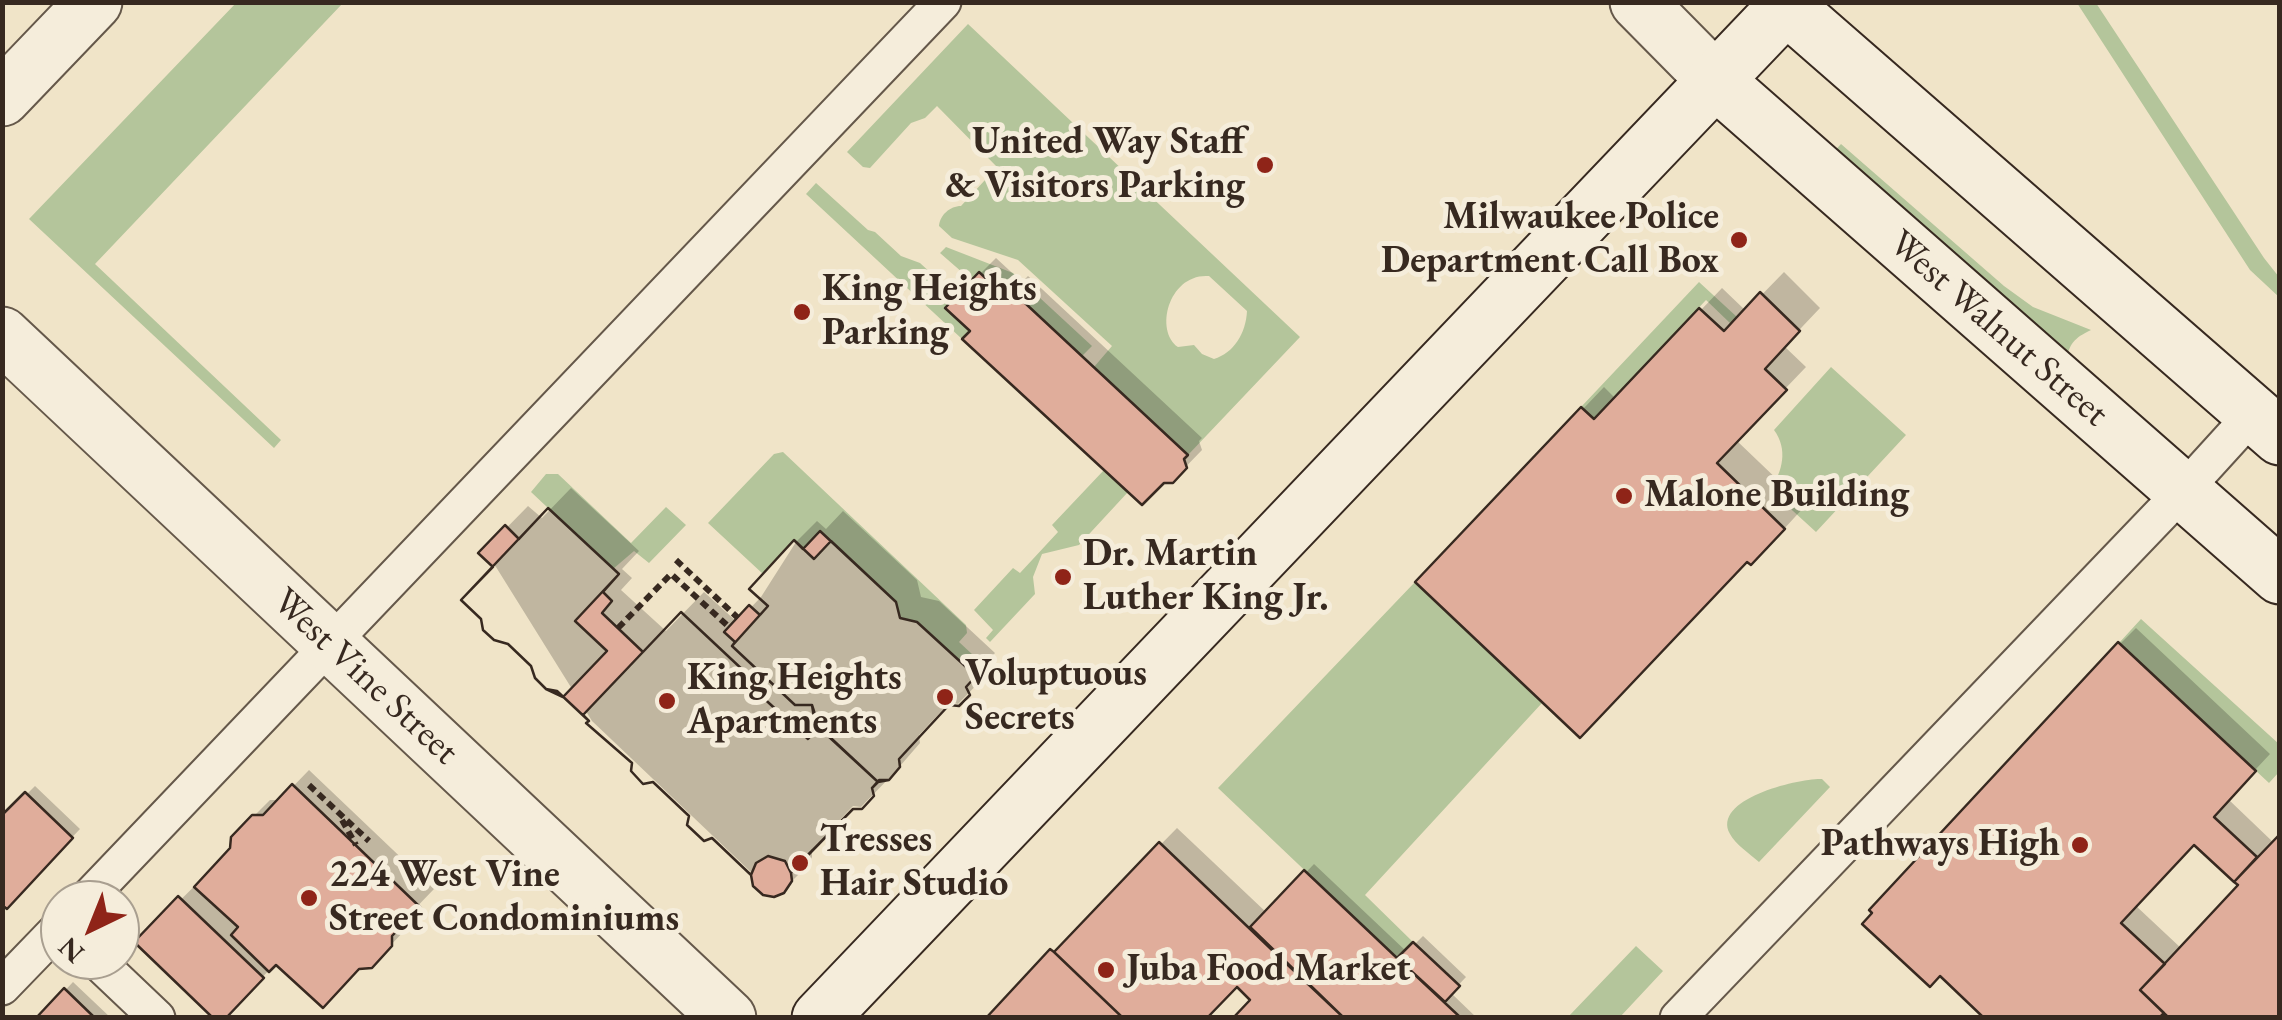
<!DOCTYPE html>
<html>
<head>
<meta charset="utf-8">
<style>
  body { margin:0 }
  #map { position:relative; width:2282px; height:1020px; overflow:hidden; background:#f0e4c8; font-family:"EB Garamond",serif }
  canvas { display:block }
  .frame { position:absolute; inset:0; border:5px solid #372920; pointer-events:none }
  .north { position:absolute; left:40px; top:880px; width:100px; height:100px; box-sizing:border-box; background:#f5eddb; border:2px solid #a99f90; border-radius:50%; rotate:223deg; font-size:28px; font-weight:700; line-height:40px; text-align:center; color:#372920 }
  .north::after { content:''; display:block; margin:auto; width:35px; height:45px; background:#8f2418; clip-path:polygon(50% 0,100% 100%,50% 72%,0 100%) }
</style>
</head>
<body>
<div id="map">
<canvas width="2282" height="1020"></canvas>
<div class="frame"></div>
<div class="north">N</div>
</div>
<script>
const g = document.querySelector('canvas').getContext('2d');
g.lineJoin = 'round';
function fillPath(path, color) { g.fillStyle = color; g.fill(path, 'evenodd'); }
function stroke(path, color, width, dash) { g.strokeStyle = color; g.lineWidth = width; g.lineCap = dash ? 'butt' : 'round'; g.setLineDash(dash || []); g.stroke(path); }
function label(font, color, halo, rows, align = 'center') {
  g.font = font + ' "EB Garamond",serif'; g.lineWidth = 10; g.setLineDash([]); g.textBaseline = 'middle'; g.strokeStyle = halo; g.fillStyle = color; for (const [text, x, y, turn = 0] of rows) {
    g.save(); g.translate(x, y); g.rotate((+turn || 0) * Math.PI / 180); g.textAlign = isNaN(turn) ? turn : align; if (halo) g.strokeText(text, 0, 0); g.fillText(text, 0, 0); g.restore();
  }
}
fillPath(new Path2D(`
  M236 3H343L95 264 281 440 274 448 29 219Z
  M2077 3H2096L2264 258 2279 277V297L2250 270Z
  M968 24 1300 337 1188 455 1094 367 1112 346 1018 260 952 238 939 226C940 215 950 206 961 206L997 167 937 106 925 118 911 123 870 168 863 167 847 152ZM1209 276 1247 311C1246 333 1234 353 1214 359L1202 354 1194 345 1178 347C1154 330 1169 273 1209 276Z
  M1841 144 2004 286 2033 307 2091 330C2074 338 2069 344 2066 362L1829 157Z
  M816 183 868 230 875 232 901 256 920 263 956 296 945 308 970 331 962 339 806 194Z
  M946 247 1013 273 1092 346 1082 356 1011 290 1005 296 979 272 971 280 940 253Z
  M1699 282 1737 317 1731 324 1706 300 1594 419 1581 407Z
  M1831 367 1906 435 1816 532 1770 490C1783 471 1788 449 1774 430Z
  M783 452 966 625 967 633 959 642 986 667 976 676 917 622 900 618 896 602 820 531 803 549 794 541 763 574 708 523 774 454Z
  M1104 470 1128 492 1079 545 1042 554 1033 577 1035 594 990 642 986 638 993 630 974 610 1013 568 1020 573 1058 532 1052 525Z
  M546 474H558L631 543 666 507 686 525 649 563 634 551 613 569 531 492Z
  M1415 582 1542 703 1365 895 1413 942 1397 958 1218 788Z
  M2141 619 2279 744V772L2269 783 2119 643Z
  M1822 779 1830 787 1759 862C1750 854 1735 844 1730 834 1711 799 1799 778 1822 779Z
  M1636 946 1663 971 1620 1017H1568Z`), '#b4c59b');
fillPath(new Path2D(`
  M996 258 1022 282 1028 276 1202 438 1199 441 1202 450 1172 481 973 330 980 274Z
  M1784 272 1820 308 1784 346 1806 367 1736 440 1805 506 1773 541 1748 559 1418 582 1604 387 1616 399 1722 288 1746 311Z
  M571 488 639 551 622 569 632 578 621 590 666 631 704 592 737 622 761 597 796 542 817 521 826 529 843 511 917 580 921 597 939 601 995 653 986 663 990 671 958 704 950 702 919 735 920 743 894 773 861 807 853 806 812 849V857L807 866 784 889 753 874 592 721 496 567 482 553 528 506 542 518Z
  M2136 628 2270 754 2228 799 2274 843 2164 1010 1988 1018 2120 644ZM2195 842 2242 885 2182 949 2135 905Z
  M309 770 434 889 407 917V928L387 949 277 962 223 1018 138 942 232 849 253 817 270 800H280Z
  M35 786 80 829 7 905 2 819Z
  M1177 828 1267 913 1314 864 1407 952 1423 936 1466 977 1451 993 1477 1018H1237L1254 999 1237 984 990 1018Z
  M73 982 111 1018H39Z`), '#0003');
const building = new Path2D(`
  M979 272 1005 296 1011 290 1188 455 1184 459 1187 468 1173 483H1164L1142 505 962 339 970 331 945 308Z
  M1760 292 1800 331 1765 369 1787 390 1717 463 1785 529 1751 565 1747 562 1580 738 1415 582 1581 407 1594 419 1699 308 1724 331Z
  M548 508 619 574 575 621 607 651 563 697 546 689 535 678 531 666 508 644 494 640 483 630 481 619 461 600Z
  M548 508 619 574 603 592 612 601 602 613 643 652 681 612 761 687 757 692 808 739 819 727 812 705H795L732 646 735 642 724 632 749 605 760 615 768 606 749 589 794 540 803 549 820 531 896 602 900 618 917 622 976 676 966 687 970 695 959 706 949 705 899 759 900 767 889 780H879L872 788 874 796 862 809H853L800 863 791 873 792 881 784 893 774 897 763 895 753 886 751 875 712 838 704 841 687 825 689 816 653 782 643 784 631 771 632 763 586 723 589 721 557 691 546 689 535 678 531 666 508 644 494 640 483 630 481 619 461 600 493 567 478 553 505 525 519 539Z
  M794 540 814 559 831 541 896 602 900 618 917 622 976 676 966 687 970 695 959 706 949 705 899 759 900 767 889 780 878 782 815 724 812 705H795L732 646 768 606 749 589Z
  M681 612 761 687 757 692 808 739 819 727 878 782 872 788 874 796 862 809H853L791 873 785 861 768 856 756 863 751 875 712 838 704 841 687 825 689 816 653 782 643 784 631 771 632 763 586 723 589 721 583 715Z
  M2118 642 2256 771 2214 817 2257 857 2234 882 2194 845 2121 923 2165 964 2140 990 2164 1013 2159 1018H1984L1940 976 1930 987 1862 924 1872 913 1869 910Z
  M292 784 420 907 392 936V946L372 968 359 969 323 1008 276 965 269 972 231 935 238 927 194 887 230 848 231 837 252 815H263Z
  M25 792 73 838 7 909 2 905V815Z
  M2280 834V1018H2169L2140 990 2238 885 2234 882Z
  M1159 842 1272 950 1344 1018H1233L1250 1000 1237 987 1207 1018H1123L1054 952Z
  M1304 870 1397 958 1461 1018H1344L1250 927Z
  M178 896 264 978 226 1018H213L134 942Z
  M1413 942 1460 986 1445 1002 1397 958Z
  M1050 949 1054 952 1123 1018H986Z
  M64 988 95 1018H36Z`);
fillPath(building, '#e0ad9b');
stroke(building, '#372920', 2.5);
const service = new Path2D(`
  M86 900 943 2
  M96 960 157 1018
  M2 987 60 927
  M1678 1018 2182 492 2253 414`);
const minor = new Path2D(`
  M2 98 94 2
  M2 335 728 1018`);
const tertiary = new Path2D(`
  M1638 2 1716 81`);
const secondary = new Path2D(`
  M1786 6 2280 437
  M1716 81 2280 576
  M820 1018 1790 2`);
stroke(service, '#65584a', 39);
stroke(minor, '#65584a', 59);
stroke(tertiary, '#65584a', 59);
stroke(secondary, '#372920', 59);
stroke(new Path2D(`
  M676 560 738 618
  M618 628 671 574 729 627
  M309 785 369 841
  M342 820 356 845`), '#372920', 6, [8, 5]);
stroke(service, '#f5eddb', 35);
stroke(minor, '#f5eddb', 55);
stroke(tertiary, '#f5eddb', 55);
stroke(secondary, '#f5eddb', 55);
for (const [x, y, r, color] of [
  [1265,165,10,"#8f2418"],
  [1739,240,10,"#8f2418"],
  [802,312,10,"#8f2418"],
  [1624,496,10,"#8f2418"],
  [1063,577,10,"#8f2418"],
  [945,697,10,"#8f2418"],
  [667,701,10,"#8f2418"],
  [2080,845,10,"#8f2418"],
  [800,863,10,"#8f2418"],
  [309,898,10,"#8f2418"],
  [1106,970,10,"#8f2418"]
]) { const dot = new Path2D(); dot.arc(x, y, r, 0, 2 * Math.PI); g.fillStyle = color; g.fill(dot); stroke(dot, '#f5eddb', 4); }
label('bold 38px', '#372920', '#f5eddb', [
  ["United Way Staff",1245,143,"right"],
  ["& Visitors Parking",1245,187,"right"],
  ["Milwaukee Police",1719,218,"right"],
  ["Department Call Box",1719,262,"right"],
  ["King Heights",822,290],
  ["Parking",822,334],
  ["Malone Building",1644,496],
  ["Dr. Martin",1083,555],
  ["Luther King Jr.",1083,599],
  ["Voluptuous",965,675],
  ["Secrets",965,719],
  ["King Heights",687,679],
  ["Apartments",687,723],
  ["Tresses",820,841],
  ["Hair Studio",820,885],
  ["Pathways High",2060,845,"right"],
  ["224 West Vine",329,876],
  ["Street Condominiums",329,920],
  ["Juba Food Market",1126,970]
], 'left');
label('38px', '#372920', '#f5eddb', [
  ["West Walnut Street",1998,329,41],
  ["West Vine Street",365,677,43]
]);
</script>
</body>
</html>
